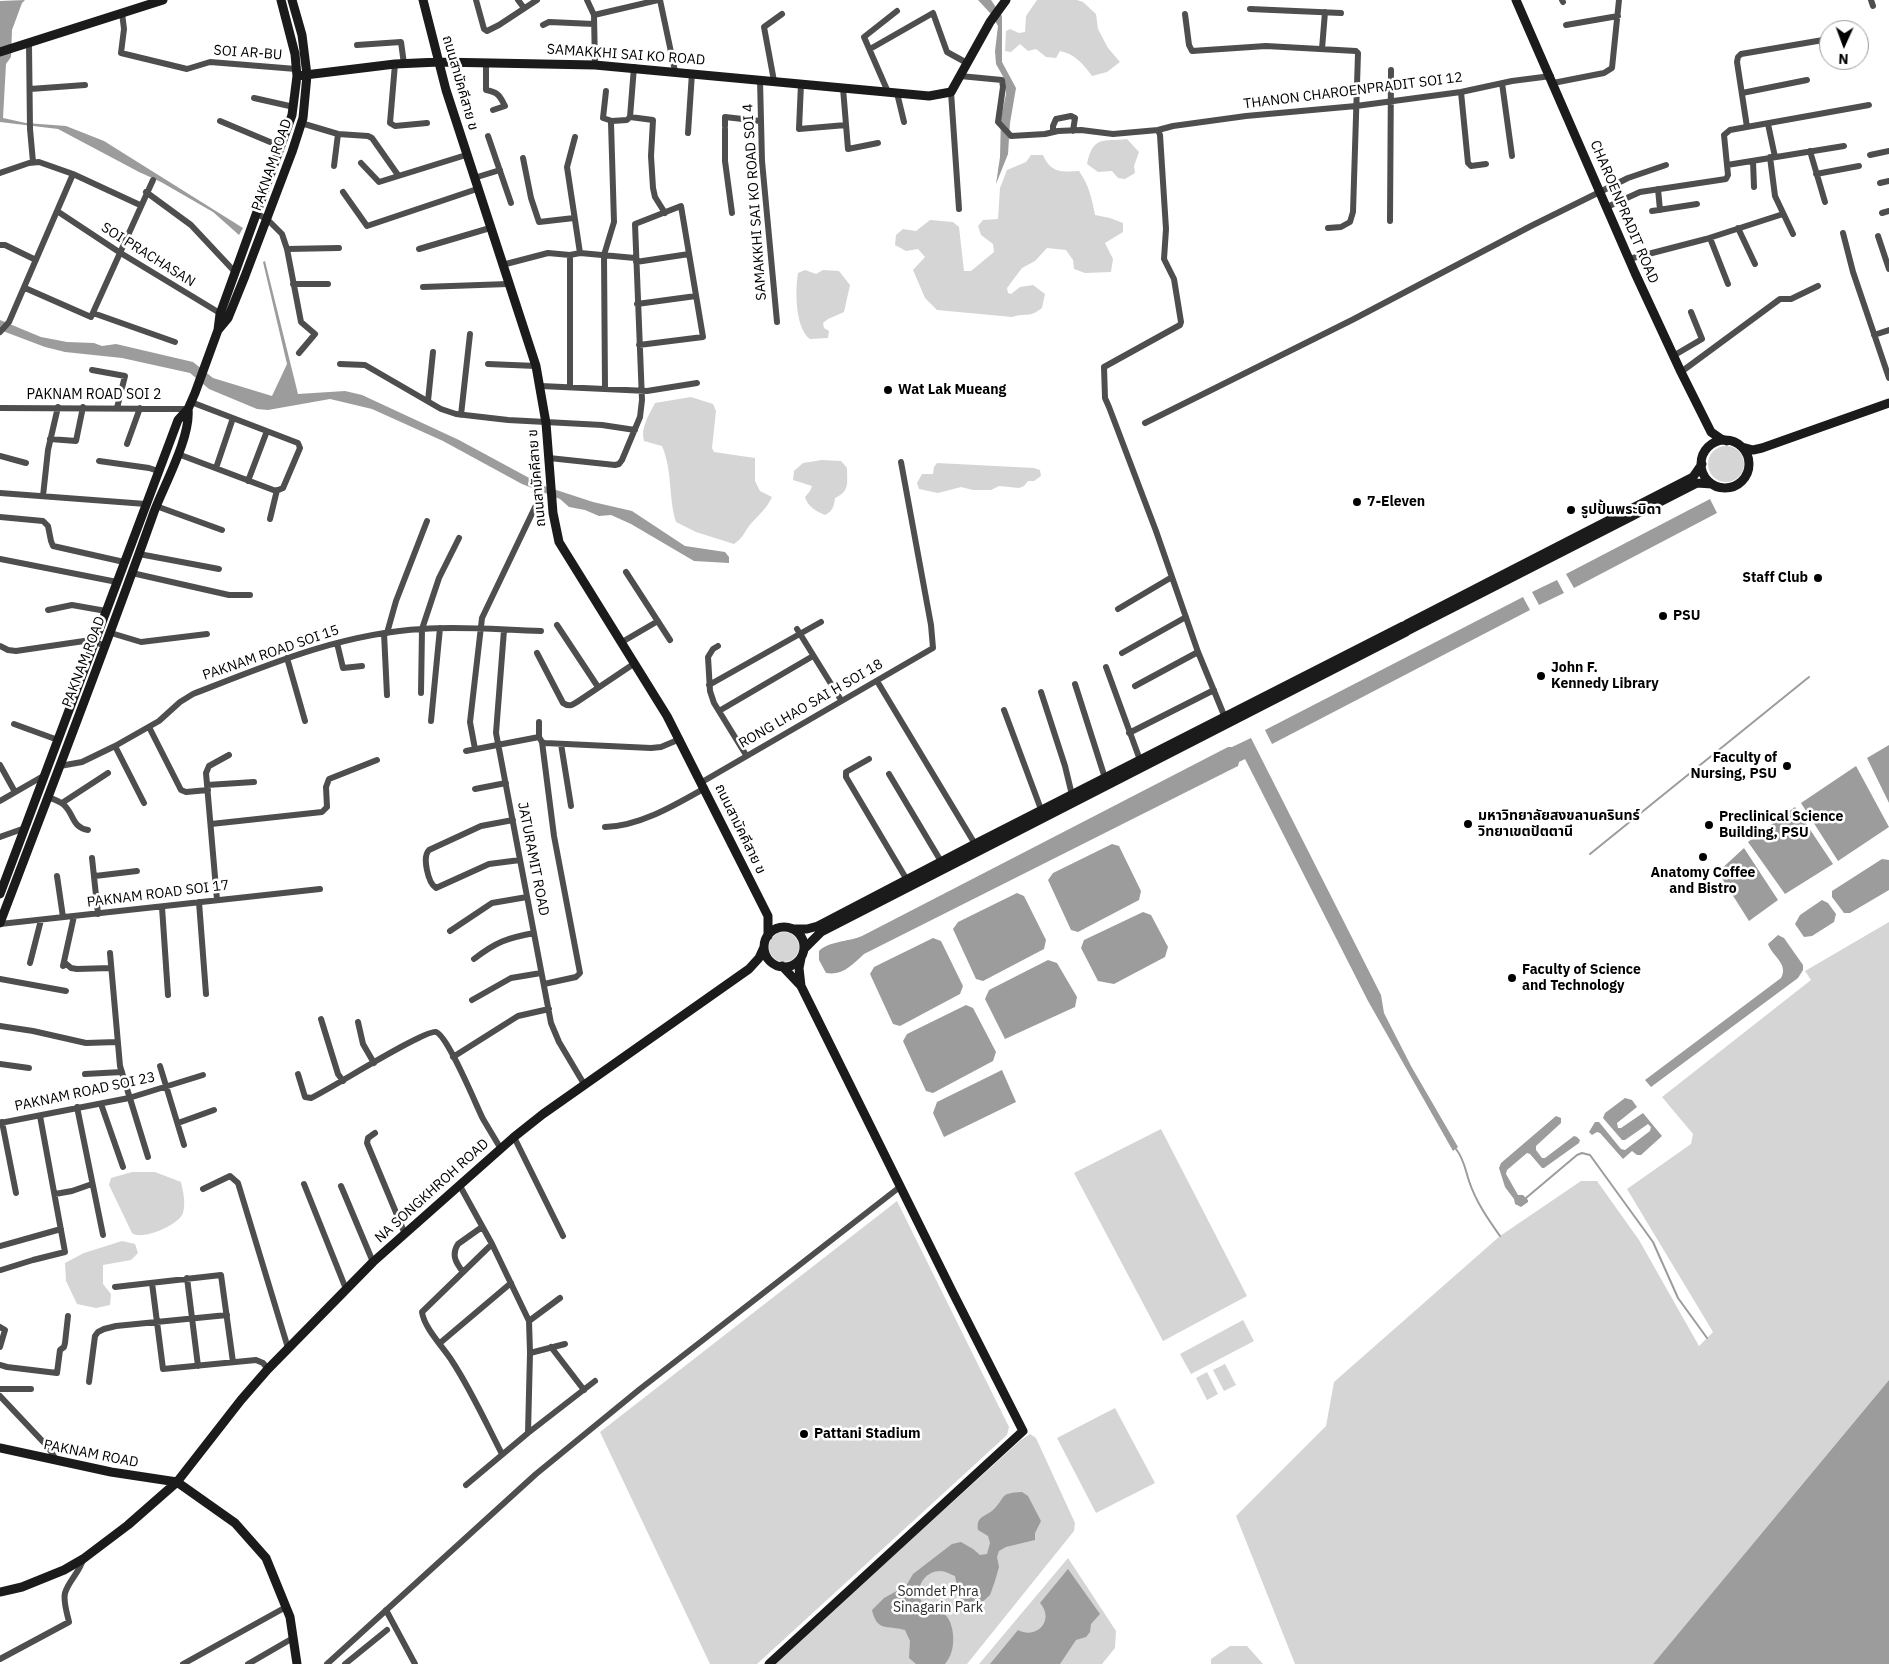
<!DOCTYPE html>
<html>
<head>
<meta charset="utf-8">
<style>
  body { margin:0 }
  #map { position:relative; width:1889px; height:1664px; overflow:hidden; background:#fff; font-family:"IBM Plex Sans",sans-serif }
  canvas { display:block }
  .north { position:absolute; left:1819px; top:20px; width:50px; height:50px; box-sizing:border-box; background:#fff; border:1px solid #999; border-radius:50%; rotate:182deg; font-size:14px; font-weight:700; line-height:20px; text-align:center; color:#000 }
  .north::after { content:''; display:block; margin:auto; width:18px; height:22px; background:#000; clip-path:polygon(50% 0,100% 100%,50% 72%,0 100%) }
</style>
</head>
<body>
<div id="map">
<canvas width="1889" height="1664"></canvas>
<div class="north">N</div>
</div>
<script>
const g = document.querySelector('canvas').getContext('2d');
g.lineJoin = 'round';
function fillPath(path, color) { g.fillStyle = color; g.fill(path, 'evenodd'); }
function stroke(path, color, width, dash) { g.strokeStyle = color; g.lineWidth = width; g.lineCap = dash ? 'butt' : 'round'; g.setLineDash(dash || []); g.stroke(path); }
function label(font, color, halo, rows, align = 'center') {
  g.font = font + ' "IBM Plex Sans","Noto Sans Thai",sans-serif'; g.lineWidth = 5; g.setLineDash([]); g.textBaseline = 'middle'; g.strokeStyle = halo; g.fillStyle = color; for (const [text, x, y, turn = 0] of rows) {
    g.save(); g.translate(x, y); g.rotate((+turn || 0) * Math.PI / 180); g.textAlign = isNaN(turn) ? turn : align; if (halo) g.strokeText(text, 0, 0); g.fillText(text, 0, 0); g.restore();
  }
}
fillPath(new Path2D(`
  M1037 0H1077L1083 2 1096 14 1098 29 1108 48 1120 62 1107 72 1092 76C1083 64 1075 54 1060 51L1056 58 1046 57 1036 49 1028 51 1020 44 1011 52 1005 51 1006 31 1010 29 1019 33 1025 32 1026 16Z
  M1127 139 1139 152 1134 166 1135 173 1125 179 1118 178 1112 171 1098 172 1087 164C1093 135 1103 142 1127 139Z
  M1031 155H1043C1051 173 1061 172 1079 171 1089 185 1092 199 1095 215L1110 218 1123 223V232L1105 243 1113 259 1111 272 1085 273 1074 269 1073 260 1066 250 1047 248 1035 261 1022 268 1007 288 1008 293 1011 294 1020 287 1033 285 1045 294 1042 308C1028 319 1027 312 1012 317L937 310 925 298 913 270 925 257 918 249 906 251 895 245 896 235 903 229 916 231 930 220 953 222 959 227 964 271H971L994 252 993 244 981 235 978 226 983 220 998 219 1000 188 1007 170 1026 162Z
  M805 270 816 274 823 270 839 271 850 285 844 312 828 319 823 323 824 328 829 331 828 338 810 339C795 328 795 290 798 273Z
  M691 397 713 404 716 411 712 448 714 452 755 458V481L760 491 772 497C766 510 758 515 749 526 744 533 742 539 734 544L696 532 676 522C668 496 673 472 662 446L644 441C640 428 649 415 655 403Z
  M1708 464a18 18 0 1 1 36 0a18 18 0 1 1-36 0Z
  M822 460 841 461 847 468C847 483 850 491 835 498 834 506 833 511 825 515 816 511 808 507 805 497L810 491 812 486 793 480 794 471 803 463Z
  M937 463 1034 468 1040 470 1041 476 1034 481H1028L1024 486 1019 488 999 486 991 490H973L961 487 938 493 919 489 917 483 922 474H933L934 467Z
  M1889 922V1380L1653 1664H1295L1236 1516 1326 1426 1334 1382 1500 1236 1581 1181H1597L1639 1240 1699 1346 1713 1332 1627 1189 1691 1144 1693 1134 1662 1097 1811 980 1805 971Z
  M769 947a15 15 0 1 1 30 0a15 15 0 1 1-30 0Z
  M1161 1129 1247 1296 1163 1341 1074 1173Z
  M132 1172H155L181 1182C183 1192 186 1202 183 1213 179 1225 142 1241 132 1233L109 1185 111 1178Z
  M897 1201 1009 1427 1007 1435 757 1664H710L600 1432Z
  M122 1241 135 1244 138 1253 131 1260 103 1265V1284L111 1294 110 1305 96 1308 77 1304 66 1281 65 1263 84 1253Z
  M1243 1320 1254 1341 1191 1374 1180 1354Z
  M1225 1364 1236 1385 1224 1391 1213 1370Z
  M1207 1372 1218 1394 1207 1400 1196 1378Z
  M1115 1408 1155 1483 1096 1513 1057 1438Z
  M1030 1434 1036 1438 1075 1523 1074 1531 967 1664H774L1021 1440Z
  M1068 1558 1116 1631 1115 1648 1102 1664H979Z
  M1230 1646H1247L1263 1664H1211V1659Z`), '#d5d5d5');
fillPath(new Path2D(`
  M25 0 22 3 12 30 11 57 6 64 3 118 26 123 66 126 104 141 243 228 239 235 213 212 161 182 139 172 58 129 0 122V1Z
  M978 0H991L1002 16V62L1016 88 1010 123 1008 154 996 184 1000 157 1001 118 1006 94 1005 80 996 64 995 51 998 26 991 14Z
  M265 261 298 394 345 391 362 395 459 440 544 486 593 502 632 511 685 546 725 552 729 557V563L694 561 631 524 611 515 599 516 585 510 569 507 560 499 522 484 443 441 372 409 330 399 268 410 257 409 209 389 190 373 122 358 65 352 45 347 0 330V320L41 337 67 342 94 343 102 346 116 344 193 362 213 378 272 396 287 364 263 262Z
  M1710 499 1717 513 1574 588 1566 574Z
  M1557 580 1564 593 1539 605 1532 592Z
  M1523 597 1530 610 1272 744 1265 730Z
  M1251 738 1381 995 1384 1013 1411 1066 1458 1147 1453 1151 1368 1001 1245 759 1239 762 1238 766 864 954C853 964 843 976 826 973L819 960V951C829 941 848 942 862 936L1228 747H1232Z
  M1889 745V803L1867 758Z
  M1856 766 1889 827 1838 861 1801 803Z
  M1795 807 1833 864 1785 894 1748 842Z
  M1112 844 1119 846 1141 891 1139 900 1078 932 1071 930 1048 880 1053 873Z
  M1744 848 1778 900 1749 921 1718 872Z
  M1882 859 1889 860V890L1850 913H1844L1832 897V891Z
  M1017 893 1024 896 1046 940 1044 949 983 981 976 979 953 929 958 922Z
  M1822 900 1828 903 1836 914 1834 922 1812 936 1804 937 1795 924 1800 915Z
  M1143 912 1151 915 1168 947 1165 957 1114 984 1098 981 1081 948 1084 940Z
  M1778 935 1784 938 1803 965V970L1798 978 1651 1087 1645 1080 1781 978C1789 964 1772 956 1768 944Z
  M933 938 941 941 963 986 960 994 900 1026 893 1024 870 974 874 967Z
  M1048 960 1057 963 1077 997 1075 1007 1005 1039 985 999 989 990Z
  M966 1005 973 1008 996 1052 993 1061 933 1093 926 1091 903 1041 907 1034Z
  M1002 1070 1016 1102 944 1137 933 1113 937 1102Z
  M1625 1098 1632 1100 1637 1107 1617 1123 1618 1128H1621L1643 1113 1662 1136 1641 1155H1637L1632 1151 1623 1159 1600 1133 1597 1132 1592 1135 1589 1132 1595 1122H1599L1621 1149 1625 1150 1650 1131 1651 1127 1648 1124 1625 1140H1622L1603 1118 1605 1113Z
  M1556 1116 1561 1118V1123L1536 1146V1150L1542 1158H1545L1574 1136 1577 1137 1580 1140 1579 1143 1544 1168H1542L1530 1154 1527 1153 1507 1170 1506 1174 1518 1195H1523L1528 1200V1202L1521 1207 1515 1204 1514 1199 1505 1187 1499 1168 1501 1163Z
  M1889 1380V1664H1653Z
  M1022 1492 1028 1496 1041 1521 1035 1533V1540L1006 1547 999 1551 997 1557 999 1567 995 1581 990 1595 978 1606 968 1605 960 1601 955 1576C950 1574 945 1571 940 1571 927 1571 916 1584 920 1598 923 1610 936 1608 944 1614 953 1620 955 1640 952 1650 951 1655 948 1660 945 1664H916L909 1658 910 1641 905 1630C887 1625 877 1632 872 1610L884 1598 906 1586 913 1574 952 1544 961 1542 973 1549 980 1555 987 1554 990 1543 988 1536 978 1530C976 1516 985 1517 993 1510 1007 1497 998 1493 1022 1492Z
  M1068 1569 1100 1614 1091 1624 1090 1632 1086 1637 1076 1640 1060 1664H990L1018 1630C1037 1640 1055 1620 1040 1603Z`), '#9c9c9c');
stroke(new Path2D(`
  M1590 854 1809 677
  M1456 1149C1464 1159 1465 1169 1469 1181 1476 1202 1488 1219 1500 1236
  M1526 1198 1577 1155 1582 1153 1590 1155 1653 1242 1678 1298 1707 1338`), '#9c9c9c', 2);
stroke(new Path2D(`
  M476 0 484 29 487 31 499 25 537 0
  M518 0 524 8
  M587 0 594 15 595 65
  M660 0 675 71
  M1562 0 1563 2
  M1871 0 1873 6
  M1250 9 1341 13
  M122 13 124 29 121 53 187 69 210 62 296 69
  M1185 14 1189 45 1192 51 1266 46 1356 51 1358 53 1353 212 1350 222 1341 227 1328 228
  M594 15 658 0
  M543 25 549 22 594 24
  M1566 25 1618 16
  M1859 34H1860
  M29 44 30 129 33 162
  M357 45 401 42 404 64
  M870 49 933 13 947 52 967 63
  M1322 49 1325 12
  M486 62V90C498 92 500 96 505 106L493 110
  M395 64 390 123 395 126 427 123
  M960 76 1002 80 1003 87 998 122 1011 136 1045 134 1058 131 1081 130 1113 134 1158 130 1160 135 1166 229 1164 259 1174 279 1181 322 1180 325 1104 367 1105 398 1109 407 1156 531 1198 652 1226 720
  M760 80 762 161 777 322
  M774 81 764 27 782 14
  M1502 83 1512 156
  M1553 83 1604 73 1612 68 1619 0
  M801 84 799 129 846 125
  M843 88 848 149 878 143
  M30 89 85 85
  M606 91 603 118 612 121
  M888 92 864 37 897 11
  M951 92 959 209
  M1461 92 1468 163 1471 166 1486 164
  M897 93 904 122
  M1742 93 1807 80
  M254 98 294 107
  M630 117 634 67
  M220 121 282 147
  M301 123 338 134 368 136 372 138 398 175
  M1768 124 1775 157
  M725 126V117L760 121
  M1747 127 1737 62 1738 57 1741 54 1829 39
  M725 129V161L732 213
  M1158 130 1173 126 1246 116 1356 106 1461 92 1512 81 1551 76
  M1053 132V126L1056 119 1071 116 1075 118 1073 131
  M688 133 692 73
  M488 136 511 203
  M575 137 567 167 580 253
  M1810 151 1825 202
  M1870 155 1889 151
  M1770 157 1775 196 1793 234
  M523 158 531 198 539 222 574 218
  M1753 161 1754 187
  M361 163 379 182 466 155
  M1727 165 1844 146
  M334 166 338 134
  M0 173 29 163 39 162 73 174 140 205
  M1816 174 1859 166
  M474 178 500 170
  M1880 183 1889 181
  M1658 189 1660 210
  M146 192 191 225 235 272
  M343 192 367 226 477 189
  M1607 207 1640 192 1726 179 1728 175 1724 135 1730 130 1869 105
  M57 211 119 252 223 315
  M1652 211 1697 204
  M1882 213 1889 211
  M257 214 267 219 282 234 287 249 301 322 315 334 299 353
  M1390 221 1391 70
  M1738 228 1755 264
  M1843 233 1853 272 1889 378
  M1878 236 1889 269
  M1710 238 1728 284
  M0 245H5L36 260
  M287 249 339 248
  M419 249 490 228
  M570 255V387
  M1629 259 1706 239 1783 214
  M636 262 689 254
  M502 265 548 253 570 255 580 253 635 258
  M293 284H328
  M423 287 508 284
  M25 288 91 317 153 180
  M637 304 696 296
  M93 313 175 342
  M0 332 9 322 73 174
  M1874 335 1889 330
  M1673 356 1702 339 1691 312
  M340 364 365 365 441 409 456 414 508 420 602 425 635 430
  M488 364 536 366
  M92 370 125 376 117 408
  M1681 372 1780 299H1791L1818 286
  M541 386 647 391 697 383
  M605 388 604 255 614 222 611 123 612 121 627 120 630 117 653 120 651 156 653 188 655 197 665 213
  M428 401 433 352
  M0 408 188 409
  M461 415 470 334
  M1145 423 1352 320 1531 226 1628 178 1666 165
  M50 439 76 441 83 407
  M127 444 140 408
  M178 454 276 491 283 488 300 448 298 443 191 402
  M0 456 26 463
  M549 458 615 465 619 464 622 460 640 417 642 400 635 224 681 206 703 337 639 345
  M99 461 149 468 158 471
  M216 468 233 418
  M248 481 267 431
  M0 493 146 504
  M43 496 48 450 58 407
  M156 506 222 530
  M0 517 43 521 48 526 51 541 53 546 124 562
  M270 519 277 490
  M139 554 219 569
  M0 559 117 582
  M626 572 670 640
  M132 573 229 595H250
  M1118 609 1172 577
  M48 610 72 605 106 611
  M557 625 598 687
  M797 629 841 700
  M504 630 496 733 551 1023 559 1042 584 1084
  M111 633 141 642 207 634
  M384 633 387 695
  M387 633 396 601 427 521
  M622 642 658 621
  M337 643 343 668 362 666
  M0 646 8 650 16 651 91 640 105 646
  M718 646 713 649 708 657 710 691 714 703 746 755
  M537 653 563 703C570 708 574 704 580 700L635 663
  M1122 653 1186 617
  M287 658 305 721
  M1106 667 1140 760
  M877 681 975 844
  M1075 684 1105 778
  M709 685 821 622
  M1135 686 1198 652
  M1041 692 1065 766 1072 795
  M421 693 422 629 439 578 459 538
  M1004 710 1042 812
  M719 711 813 656
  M431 721 440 628
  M539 722V737L542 742 545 743 651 748 661 747 680 739
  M14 724 58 740
  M149 727 181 790 186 792 208 790
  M1129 733 1214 690
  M542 742 554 836 580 973 576 977 544 984
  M561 744 571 806
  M115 746 144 803
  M475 749 470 722 482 618 538 501
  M466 751 539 737
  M869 759 846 772V777L907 880
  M0 765 15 792
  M60 766 82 762 115 746 159 721 180 702 193 694C267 665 342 633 423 629 462 626 502 630 541 631
  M889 774 942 863
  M702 782 933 648 931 625 901 462
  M207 785 254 782
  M475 789 506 783
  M48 797C53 799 59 801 63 804 74 813 72 828 88 830
  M0 801 45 775
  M62 803 108 773
  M513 820 481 826 429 850C422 857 428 883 436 888L489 864 520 860
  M211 824 322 812 327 807 326 787 329 779 377 760
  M605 827C640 826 675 805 705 788
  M0 837 25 828
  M92 858 98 914
  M57 876 63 917
  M95 876 137 871
  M217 900 206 773 209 766 229 755
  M199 902 206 994
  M162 907 168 995
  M0 924 320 889
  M450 931 492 903 527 897
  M110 953 120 1066 148 1157
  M474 959C496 942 507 938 534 933
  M64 962 71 968 77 969 111 968
  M30 963 41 920
  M63 966 74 916
  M0 979 66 991
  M472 1000 511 978 541 973
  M321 1019 338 1074 343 1081
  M358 1022 363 1044 374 1063
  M0 1026 33 1031 86 1043 117 1042
  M453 1057 518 1016 549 1009
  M0 1064 29 1068
  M160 1066 184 1145
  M85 1074 122 1072
  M298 1074 305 1097 311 1098C329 1090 425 1029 436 1032 448 1036 476 1105 483 1119 489 1129 495 1139 501 1149
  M101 1104 123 1167
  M77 1107 103 1235
  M2 1122 16 1193
  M0 1123 129 1098 203 1075
  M178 1123 214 1110
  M375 1133 368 1138 367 1143 405 1234
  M514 1137 563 1236
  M304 1184 346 1289
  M341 1186 373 1262
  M460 1186 492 1244 529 1321 530 1353 528 1433 466 1485
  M203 1189 230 1176 238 1183 288 1348
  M55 1194 72 1191 92 1184
  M492 1244 422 1312C424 1328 444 1348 452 1361 471 1390 486 1423 502 1454
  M0 1246 61 1229
  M1 1270 33 1260 65 1252 40 1116
  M463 1272C456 1263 451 1255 458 1244L482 1227
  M187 1278 198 1366
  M152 1283 163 1369 256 1360 263 1363 268 1369
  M115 1287 221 1275 233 1362
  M529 1321 560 1298
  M0 1327 5 1330 0 1347
  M440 1343 511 1283
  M551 1347 584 1390
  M530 1353 565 1344
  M0 1365 7 1367 57 1373 60 1350 64 1347 65 1343 68 1316
  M89 1382 95 1336 98 1332 104 1329 116 1326 227 1315
  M0 1389H31
  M0 1396 48 1447 57 1461
  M528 1433 595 1381
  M386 1610 415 1664
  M0 1659 69 1622C67 1613 63 1601 65 1593 69 1580 80 1572 83 1559
  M183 1664 286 1607
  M248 1664 293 1638
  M327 1664 536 1474 640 1389 901 1186
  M345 1664 387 1630`), '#4e4e4e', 6);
stroke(new Path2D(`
  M423 0 446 90 536 366 546 423 553 513 559 542 667 716 768 916V936
  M1516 0 1635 273 1681 372 1711 432 1721 439 1727 441
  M0 52 163 0
  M297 76 395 64 439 62 595 65 929 96 951 92 990 22 1006 0
  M218 330 228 318 245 276 292 152 303 118 307 75 302 35 292 0
  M1701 464a24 24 0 1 1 48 0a24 24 0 1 1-48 0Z
  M1742 447 1753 450 1762 448 1889 403
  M1407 624 1693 477 1702 464
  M1409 630 1697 483 1712 484
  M0 894 178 420 188 409 195 393 218 330 220 314 292 115 297 76 295 54 281 0
  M0 923C52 786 105 650 154 512 164 485 191 437 188 409
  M764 947a20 20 0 1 1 40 0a20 20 0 1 1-40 0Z
  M793 929H807L818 926 975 844 1403 626
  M804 949 821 932 1406 632
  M801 958 799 968 801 986
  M0 1448 111 1472 177 1482
  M177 1482 235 1523 266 1558 290 1617 297 1664
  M0 1592 22 1587 64 1570 83 1559 128 1525 177 1482 241 1400 268 1369 373 1262 514 1137 543 1114 749 969 759 958 764 947
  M769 1664 1023 1431 953 1293 801 986 782 966`), '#1b1b1b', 9);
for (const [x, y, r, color] of [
  [888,390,5,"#000"],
  [1357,502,5,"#000"],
  [1571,510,5,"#000"],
  [1818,578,5,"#000"],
  [1663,616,5,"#000"],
  [1541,676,5,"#000"],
  [1787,766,5,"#000"],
  [1468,824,5,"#000"],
  [1709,825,5,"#000"],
  [1703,857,5,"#000"],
  [1512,978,5,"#000"],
  [804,1434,5,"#000"]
]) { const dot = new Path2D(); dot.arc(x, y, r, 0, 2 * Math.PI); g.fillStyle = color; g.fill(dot); stroke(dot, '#fff', 2); }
label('14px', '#000', '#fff', [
  ["SOI AR-BU",248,53,4],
  ["SAMAKKHI SAI KO ROAD",626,55,4],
  ["ถนนสามัคคีสาย ข",460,83,74],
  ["THANON CHAROENPRADIT SOI 12",1353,91,-7],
  ["PAKNAM ROAD",272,165,-71],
  ["SAMAKKHI SAI KO ROAD SOI 4",755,202,-94],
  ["CHAROENPRADIT ROAD",1624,212,67],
  ["SOI PRACHASAN",148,255,32],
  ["PAKNAM ROAD SOI 2",94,395],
  ["ถนนสามัคคีสาย ข",537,478,-95],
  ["PAKNAM ROAD SOI 15",271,653,-19],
  ["PAKNAM ROAD",84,662,-69],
  ["RONG LHAO SAI H SOI 18",811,704,-30],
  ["ถนนสามัคคีสาย ข",740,829,64],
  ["JATURAMIT ROAD",533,859,79],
  ["PAKNAM ROAD SOI 17",158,894,-7],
  ["PAKNAM ROAD SOI 23",85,1092,-12],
  ["NA SONGKHROH ROAD",432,1191,-42],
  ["PAKNAM ROAD",91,1454,11]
]);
label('bold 14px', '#000', '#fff', [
  ["Wat Lak Mueang",898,390],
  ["7-Eleven",1367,502],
  ["รูปปั้นพระบิดา",1581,510],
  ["Staff Club",1808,578,"right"],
  ["PSU",1673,616],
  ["John F.",1551,668],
  ["Kennedy Library",1551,684],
  ["Faculty of",1777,758,"right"],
  ["Nursing, PSU",1777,774,"right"],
  ["มหาวิทยาลัยสงขลานครินทร์",1478,816],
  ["วิทยาเขตปัตตานี",1478,832],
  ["Preclinical Science",1719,817],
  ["Building, PSU",1719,833],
  ["Anatomy Coffee",1703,873,"center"],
  ["and Bistro",1703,889,"center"],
  ["Faculty of Science",1522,970],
  ["and Technology",1522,986],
  ["Pattani Stadium",814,1434]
], 'left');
label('14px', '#2c2c2c', '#fff', [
  ["Somdet Phra",938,1592],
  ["Sinagarin Park",938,1608]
]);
</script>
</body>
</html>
